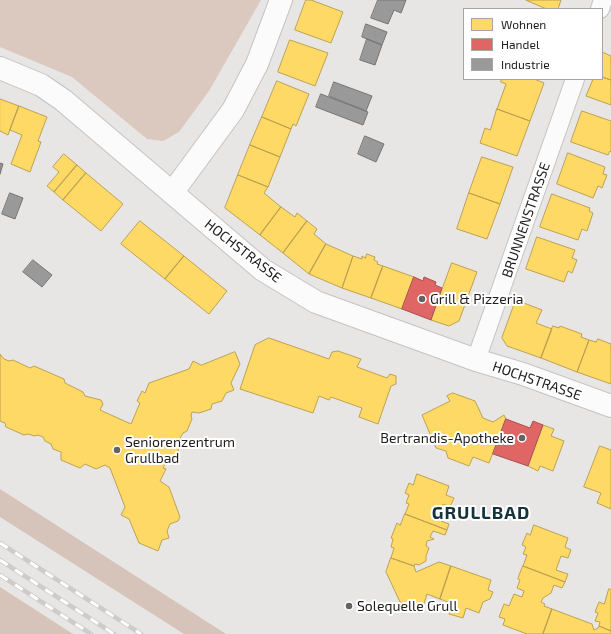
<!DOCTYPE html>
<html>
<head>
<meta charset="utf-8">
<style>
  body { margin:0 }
  #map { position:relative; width:611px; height:634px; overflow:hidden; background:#e8e6e5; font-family:"Exo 2",sans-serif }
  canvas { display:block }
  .legend { position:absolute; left:463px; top:8px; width:140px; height:72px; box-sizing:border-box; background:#fff; border:1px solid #a5a5a4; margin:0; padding:5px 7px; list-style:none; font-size:12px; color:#1e1d1c }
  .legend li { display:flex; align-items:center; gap:8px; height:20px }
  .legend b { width:20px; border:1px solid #a5a5a4 }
</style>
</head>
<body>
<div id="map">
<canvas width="611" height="634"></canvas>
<ul class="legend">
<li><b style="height:11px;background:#ffd966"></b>Wohnen</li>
<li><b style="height:11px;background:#e06666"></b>Handel</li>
<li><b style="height:11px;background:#999"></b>Industrie</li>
</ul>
</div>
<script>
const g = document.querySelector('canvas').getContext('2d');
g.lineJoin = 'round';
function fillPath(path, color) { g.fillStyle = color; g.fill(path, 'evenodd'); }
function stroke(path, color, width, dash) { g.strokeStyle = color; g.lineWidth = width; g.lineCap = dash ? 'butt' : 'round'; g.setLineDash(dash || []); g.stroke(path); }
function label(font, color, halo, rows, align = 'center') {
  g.font = font + ' "Exo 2",sans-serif'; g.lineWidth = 4; g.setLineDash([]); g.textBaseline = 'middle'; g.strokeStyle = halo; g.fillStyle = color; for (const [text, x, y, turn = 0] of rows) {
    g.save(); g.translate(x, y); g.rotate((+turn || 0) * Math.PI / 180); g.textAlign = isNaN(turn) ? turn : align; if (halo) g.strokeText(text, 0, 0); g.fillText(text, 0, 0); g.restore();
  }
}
fillPath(new Path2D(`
  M0 0H261L209 91 179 132 163 141 147 139 72 77 0 47Z`), '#dbc8be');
fillPath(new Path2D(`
  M0 489 198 616 226 634H184L0 517Z
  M0 587 73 634H0Z`), '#d6c4ba');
const homes = new Path2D(`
  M306 0H311L343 12 331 43 295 30Z
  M526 0H561L558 9H547Z
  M290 40 328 53 315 86 278 72Z
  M602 52 611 56V80L602 77Z
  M602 77 611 80V105L586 96 593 79H602Z
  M502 79H534L544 83 530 121 497 109 506 84 501 82Z
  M277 81 309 94 296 126 293 124 291 129 262 117Z
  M0 99 19 106 8 135 0 131Z
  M19 106 47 117 38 141 41 142 30 172 11 164 22 135 10 130Z
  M497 109 530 121 517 156 480 143 485 128 490 130Z
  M582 111 611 121V152L610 151 608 155 571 142Z
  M262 117 291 129 280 157 250 145Z
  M250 145 280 157 268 187 238 175Z
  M568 153 605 167 603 174 607 175 602 188 598 186 593 198 557 184Z
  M64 154 77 165 54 192 47 186 59 172 53 167Z
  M482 157 513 167 500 204 469 193Z
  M77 165 86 173 63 200 54 192Z
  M86 173 123 204 101 231 63 200Z
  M238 175 268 187 264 193 281 207 260 235 225 208Z
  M469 193 500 204 487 239 457 229Z
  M552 194 590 208 589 211 593 213 587 231 582 229 578 240 540 227Z
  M281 207 295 217 297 213 307 221 283 253 260 235Z
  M140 221 184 256 165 279 121 244Z
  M307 221 317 229 314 234 326 244 309 274 283 253Z
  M537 237 575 250 572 258 577 260 572 273 568 271 564 282 526 269Z
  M326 244 353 256 342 288 309 274Z
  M367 254 375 257 374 260 378 262 377 264 383 266 371 298 342 288 353 256 362 259V256L365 258Z
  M184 256 227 291 209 314 165 279Z
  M452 263 477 272 459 321 449 326 431 320Z
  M383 266 414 277 402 309 371 298Z
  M516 300 542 310 536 323 552 329 541 358 507 346 502 338Z
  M553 326 559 328 560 326 582 334 581 337 589 340 577 372 541 358Z
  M269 338 329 359 332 352 338 351 361 359 357 367 387 378 390 374 396 376V384L391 386 378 424 359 417 362 408 331 397 329 400 319 396 313 413 240 389 255 345Z
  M598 339 611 344V384L577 372 589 340 596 342Z
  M235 352 240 364 231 383 234 390 226 393 222 401 212 404 211 409 199 413 192 412 191 416 192 419 187 431 183 433 180 438 182 442 176 455 173 456 171 459 168 458 163 468 166 469 160 481 169 487 180 517 178 521 170 524 167 531 169 538 162 540 158 551 139 543 129 519 121 515 125 507 110 468 105 465 96 469 85 464 80 468 61 460V452L53 449 51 444 45 441 43 437 38 435 34 436 28 434 24 435 6 427 5 423 0 421V354L4 359 9 361 13 360 30 368 34 366 64 379 65 383 83 392 85 396 101 400 103 404 100 410 131 424 140 403 137 401 142 391 145 393 149 383 189 369 193 361 201 365Z
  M453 393 475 401 483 418 493 422 504 415 506 419 489 463 473 457 469 466 448 458 446 451 436 448 422 415 450 401 447 396Z
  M543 425 554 429 551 436 564 441 553 471 540 466 538 471 528 466Z
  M600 446 611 450V509L597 503 601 493 584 487Z
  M417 474 449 486 446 495 454 498 450 507 443 504 440 511 443 515 441 521 449 524 447 530 405 514 409 504 406 503 409 495 405 493 409 483 413 485Z
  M405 514 447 530 445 535 433 531 430 537 434 539 427 541 426 546 429 548 426 556V561L419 565 415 564 414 566 391 558 394 548 391 547 393 539 391 538 397 523 400 525Z
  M534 525 568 538 565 547 571 550 568 558 561 556 556 570 568 574 565 582 523 566 527 555 523 554 526 547 522 545 527 533 530 535Z
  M391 558 414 566 416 572 439 562 451 566 440 599 427 594 422 610 400 602 386 572Z
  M451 566 491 580 488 590 493 592 490 599 483 602 479 613 466 608 463 618 449 614 453 604 440 599Z
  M523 566 565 582 562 588 554 585 551 593 543 598 541 602 545 604 544 606 552 609 543 634H527L503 625 505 619 499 617 504 604 509 606 514 594 522 597 524 591 517 588 520 580 518 579Z
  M609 589H611V631L599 626 600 622 595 621 598 613 595 612 599 602 604 604Z
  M552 609 592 624 594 630 598 628 599 626 611 631V634H543Z`);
fillPath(homes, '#ffd966');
stroke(homes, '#bca150', 1);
const shops = new Path2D(`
  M414 277 423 281 424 277 436 282 435 285 442 288 431 320 402 309Z
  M506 419 530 428 533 421 543 425 528 466 493 454Z`);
fillPath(shops, '#e06666');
stroke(shops, '#a65050', 1);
const industry = new Path2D(`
  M378 0H406L401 13 394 10 388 24 371 18Z
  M366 24 387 32 382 45 362 37Z
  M367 39 382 45 375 65 360 60Z
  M334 82 372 96 366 111 329 96Z
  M321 94 368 112 363 125 316 107Z
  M365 136 384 144 376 162 358 154Z
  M0 163 3 164 0 174Z
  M10 193 23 198 15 219 2 214Z
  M33 260 52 275 42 287 23 272Z`);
fillPath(industry, '#999');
stroke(industry, '#747474', 1);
const street = new Path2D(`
  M600 9 603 0
  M476 360 575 79`);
const secondary = new Path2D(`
  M0 68 41 85 63 100 263 270 316 302 476 360 523 374 611 406
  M172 193 233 110 257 64 281 0`);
stroke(street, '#c4c3c2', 20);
stroke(secondary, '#c4c3c2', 24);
stroke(street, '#fcfbfb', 18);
stroke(secondary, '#fcfbfb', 22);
const rail = new Path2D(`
  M0 543 141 634
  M0 560 114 634
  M0 575 91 634`);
stroke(rail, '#cdcccc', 4.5);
stroke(rail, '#fff', 3, [9]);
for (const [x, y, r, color] of [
  [422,299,4,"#656362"],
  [522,438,4,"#656362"],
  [117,450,4,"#656362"],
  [349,606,4,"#656362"]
]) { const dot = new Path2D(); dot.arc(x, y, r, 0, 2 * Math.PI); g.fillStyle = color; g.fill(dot); stroke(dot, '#fff', 1.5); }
label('14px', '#1e1d1c', '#fff', [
  ["BRUNNENSTRASSE",526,220,-71],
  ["HOCHSTRASSE",243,251,38],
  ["HOCHSTRASSE",537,381,19]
]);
label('14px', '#1e1d1c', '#fff', [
  ["Grill & Pizzeria",430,299],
  ["Bertrandis-Apotheke",514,438,"right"],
  ["Seniorenzentrum",125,442],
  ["Grullbad",125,458],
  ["Solequelle Grull",357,606]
], 'left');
g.letterSpacing = '1px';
label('bold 18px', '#14333c', '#fff', [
  ["GRULLBAD",481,513]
]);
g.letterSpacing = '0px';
</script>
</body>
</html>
